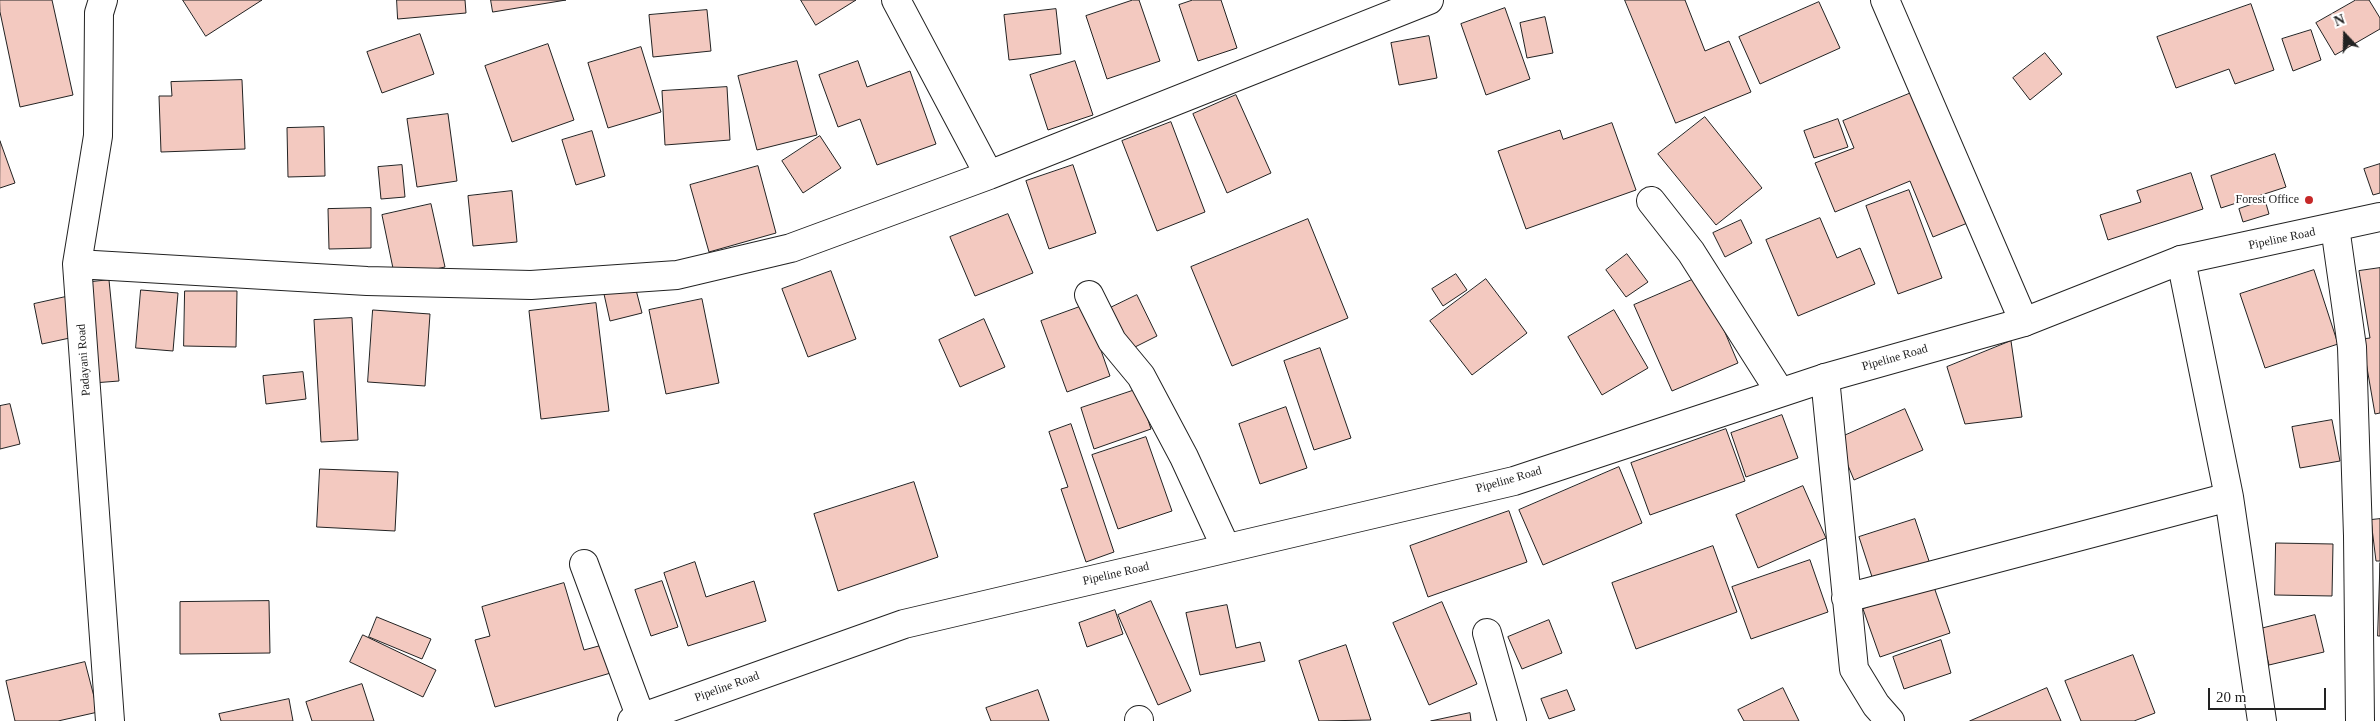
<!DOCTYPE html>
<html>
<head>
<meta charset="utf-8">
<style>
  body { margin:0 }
  #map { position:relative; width:2380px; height:721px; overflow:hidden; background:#fff; font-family:"Times New Roman",serif }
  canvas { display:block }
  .north { position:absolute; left:2320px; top:10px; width:50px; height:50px; -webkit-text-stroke:4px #fff; paint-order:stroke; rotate:339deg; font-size:14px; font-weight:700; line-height:20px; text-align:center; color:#222 }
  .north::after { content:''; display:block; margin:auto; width:18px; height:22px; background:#222; clip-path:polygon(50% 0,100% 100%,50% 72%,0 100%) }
  .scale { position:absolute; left:2208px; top:688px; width:118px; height:22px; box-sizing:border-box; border:2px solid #222; border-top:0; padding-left:6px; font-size:15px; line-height:18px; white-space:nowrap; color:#222; -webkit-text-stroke:4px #fff; paint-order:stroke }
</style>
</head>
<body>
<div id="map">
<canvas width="2380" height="721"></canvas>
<div class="north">N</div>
<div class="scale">20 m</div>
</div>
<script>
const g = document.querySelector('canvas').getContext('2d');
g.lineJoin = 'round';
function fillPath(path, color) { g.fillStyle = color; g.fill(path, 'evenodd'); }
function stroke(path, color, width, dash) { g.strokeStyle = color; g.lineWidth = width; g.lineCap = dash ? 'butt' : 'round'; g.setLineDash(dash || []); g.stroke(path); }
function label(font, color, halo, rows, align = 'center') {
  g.font = font + ' "Times New Roman",serif'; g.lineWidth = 4; g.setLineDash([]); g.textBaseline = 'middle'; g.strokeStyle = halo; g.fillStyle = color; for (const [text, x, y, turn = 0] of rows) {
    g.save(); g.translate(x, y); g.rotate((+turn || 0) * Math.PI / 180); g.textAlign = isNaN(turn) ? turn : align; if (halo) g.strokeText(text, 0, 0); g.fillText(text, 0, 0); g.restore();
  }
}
const building = new Path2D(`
  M0 0H52L73 95 20 107 0 12Z
  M183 0H262L206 36Z
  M397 0H465L466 13 398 19Z
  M491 0H566L493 12Z
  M801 0H856L816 25Z
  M1133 0H1139L1160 61 1107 79 1086 16Z
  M1193 0H1221L1237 48 1198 61 1179 5Z
  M1625 0H1685L1705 51 1729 41 1751 92 1676 123Z
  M2356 0H2369L2380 18V29L2335 55 2316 23Z
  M1819 2 1840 48 1760 84 1739 37Z
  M2251 4 2274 70 2235 84 2229 69 2176 88 2157 37Z
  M1505 8 1530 79 1486 95 1461 24Z
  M1056 9 1061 54 1009 60 1004 15Z
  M707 10 711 51 653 57 649 15Z
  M1545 17 1553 53 1527 58 1520 23Z
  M2311 30 2321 60 2293 71 2282 39Z
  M420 34 434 74 382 93 367 52Z
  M1429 36 1437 78 1399 85 1391 43Z
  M548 44 574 120 512 142 485 66Z
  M641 47 661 112 608 128 588 63Z
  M2045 53 2062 74 2030 100 2013 78Z
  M797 61 817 135 757 150 738 76Z
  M858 61 867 87 910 71 936 144 877 165 860 119 838 127 819 75Z
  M1075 61 1093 115 1048 130 1030 75Z
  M242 80 245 149 161 152 159 96H172L171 82Z
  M727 87 730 140 665 145 662 91Z
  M1916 91 1970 222 1933 237 1910 181 1835 212 1815 163 1854 148 1843 121Z
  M1236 95 1271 173 1227 193 1193 114Z
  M448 114 457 181 417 187 407 119Z
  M1705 117 1762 188 1716 225 1658 154Z
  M1838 119 1848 147 1814 158 1804 131Z
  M1171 122 1205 212 1157 231 1122 141Z
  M1612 123 1636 190 1526 229 1498 151 1560 130 1563 139Z
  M324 127 325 176 288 177 287 128Z
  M592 131 605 176 576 185 562 140Z
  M820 136 841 168 803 193 782 161Z
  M0 141 15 183 0 188Z
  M2275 154 2286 187 2221 208 2211 176Z
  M2380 164V193L2373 195 2364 169Z
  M402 165 405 197 381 199 378 167Z
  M1073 165 1096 233 1049 249 1026 181Z
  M758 166 776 233 709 252 690 185Z
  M2191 173 2203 209 2108 240 2100 215 2141 202 2137 191Z
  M1909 190 1942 278 1898 294 1866 206Z
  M512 191 517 242 473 246 468 196Z
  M2265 200 2269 214 2243 222 2239 209Z
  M431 204 445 267 395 278 382 215Z
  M371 208V248L329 249 328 209Z
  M1008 214 1033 273 975 296 950 237Z
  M1820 218 1837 258 1860 248 1875 284 1798 316 1766 240Z
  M1308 219 1348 318 1232 366 1191 267Z
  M1741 220 1752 243 1725 257 1713 233Z
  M1627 254 1648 282 1626 297 1606 270Z
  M2380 268V413L2375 414 2362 339 2370 338 2359 271Z
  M2314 270 2338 344 2265 368 2240 294Z
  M831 271 856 339 808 357 782 289Z
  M1456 274 1467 290 1443 306 1432 289Z
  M1701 276 1738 363 1672 391 1634 305Z
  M1486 279 1527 333 1472 375 1430 321Z
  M109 280 119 381 93 383 83 283Z
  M635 286 642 313 610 321 604 294Z
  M141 290 178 293 173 351 136 348Z
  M185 291H237L236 347 184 346Z
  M1137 295 1157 336 1127 351 1106 310Z
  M70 296 79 336 42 344 34 304Z
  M702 299 719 383 666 394 649 310Z
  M596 303 609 411 541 419 529 311Z
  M1085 305 1110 376 1067 392 1041 321Z
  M373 310 430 314 425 386 368 382Z
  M1614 310 1648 368 1602 395 1568 337Z
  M352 318 358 440 321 442 314 320Z
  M984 319 1005 367 960 387 939 340Z
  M2011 341 2022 417 1965 424 1947 367Z
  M1320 348 1351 438 1314 450 1284 361Z
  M303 372 306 399 266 404 263 376Z
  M1138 389 1151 429 1094 449 1081 408Z
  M10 404 20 444 0 449V406Z
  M1286 407 1307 468 1260 484 1239 424Z
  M1905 409 1923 450 1854 480 1837 439Z
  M1782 415 1798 458 1746 477 1731 433Z
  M2332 420 2340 461 2300 468 2292 427Z
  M1071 424 1114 552 1086 562 1061 489 1068 487 1049 432Z
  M1726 429 1745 481 1650 515 1631 463Z
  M1146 437 1172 511 1118 529 1092 455Z
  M1619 467 1642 523 1543 565 1519 510Z
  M320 469 398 472 395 531 317 527Z
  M914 482 938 557 838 591 814 514Z
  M1803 486 1826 538 1758 568 1736 515Z
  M1509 511 1527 562 1428 597 1410 546Z
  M1915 519 1930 564 1874 583 1859 537Z
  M2380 519V561H2376L2371 520Z
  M2276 543 2333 544 2332 596 2275 595Z
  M1713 546 1737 612 1636 649 1612 583Z
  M1810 560 1828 612 1751 639 1732 587Z
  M695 562 706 597 754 581 766 621 688 646 664 573Z
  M2380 563V636H2378Z
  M662 581 678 627 651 636 635 590Z
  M564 583 584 650 606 644 614 672 495 707 475 640 490 636 482 607Z
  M1933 584 1950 633 1880 657 1863 609Z
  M269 601 270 653 180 654V602Z
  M1151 601 1191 691 1158 705 1118 615Z
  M1442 602 1477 684 1429 705 1393 623Z
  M1227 605 1236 648 1260 642 1265 661 1200 675 1186 613Z
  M1115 610 1123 634 1087 647 1079 623Z
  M2315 615 2324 652 2269 665 2260 629Z
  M377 617 431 639 422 659 369 637Z
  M1549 620 1562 653 1522 669 1508 637Z
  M363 635 436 670 423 697 350 662Z
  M1941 640 1951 673 1904 689 1893 657Z
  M1346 645 1371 720 1319 721 1299 661Z
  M2133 655 2155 713 2134 721H2081L2065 681Z
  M85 662 98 712 58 721H15L6 681Z
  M362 684 374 721H312L306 702Z
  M1783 688 1799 721H1744L1738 710Z
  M2047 688 2061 721H1970Z
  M1038 690 1049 721H991L986 708Z
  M1567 690 1575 710 1549 719 1541 699Z
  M289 699 293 721H221L219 714Z
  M1470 713 1471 721H1431Z`);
fillPath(building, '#f3c9c0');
stroke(building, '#222', 1);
const minor = new Path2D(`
  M103 0 99 13 98 136 77 264 110 721
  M896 0 989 175
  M1885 0 2024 322
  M1651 201 1691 252 1780 392
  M2335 227 2352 347 2358 536 2360 721
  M2181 260 2229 497 2262 721
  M77 264 367 281 531 285 677 275 791 248 989 175 1429 0
  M1089 295 1112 341 1141 376 1184 457 1226 548
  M1825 378 1854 669 1876 705 1890 721
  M584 564 641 718
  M1846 598 2229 497
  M1487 633 1512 721
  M1139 720V721`);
const secondary = new Path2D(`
  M632 721 904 624 1514 481 1825 378 2024 322 2181 260 2380 217`);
stroke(minor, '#222', 30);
stroke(secondary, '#222', 30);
stroke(minor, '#fff', 28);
stroke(secondary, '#fff', 28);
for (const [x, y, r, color] of [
  [2309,200,5,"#c62828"]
]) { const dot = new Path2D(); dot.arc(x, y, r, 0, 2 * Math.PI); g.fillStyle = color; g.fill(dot); stroke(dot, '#fff', 2); }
label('12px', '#222', '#fff', [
  ["Forest Office",2299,200]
], 'right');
label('12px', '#222', '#fff', [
  ["Pipeline Road",2282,239,-12],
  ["Pipeline Road",1895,358,-16],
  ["Padayani Road",84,360,-94],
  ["Pipeline Road",1509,480,-16],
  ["Pipeline Road",1116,574,-13],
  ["Pipeline Road",727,687,-20]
]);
</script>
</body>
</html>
